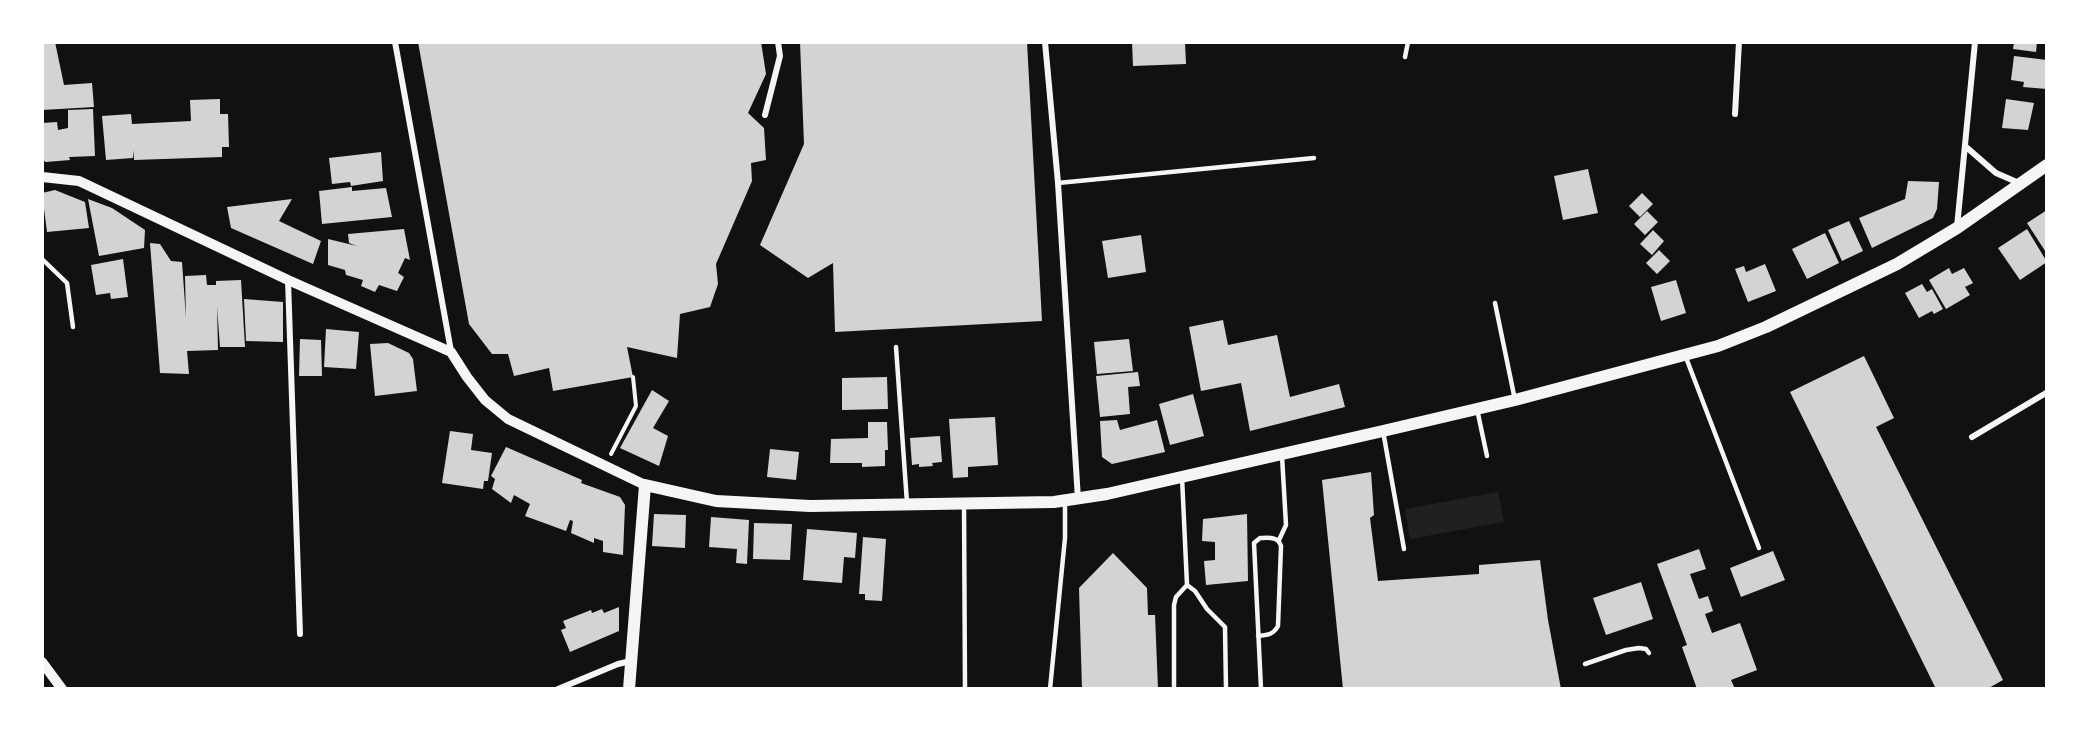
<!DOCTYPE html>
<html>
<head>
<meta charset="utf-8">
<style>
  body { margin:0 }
  #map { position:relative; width:2089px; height:731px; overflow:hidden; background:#111; font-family:"Libre Baskerville",serif }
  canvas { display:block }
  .frame { position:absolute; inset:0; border:44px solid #fff; pointer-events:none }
</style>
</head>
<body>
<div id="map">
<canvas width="2089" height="731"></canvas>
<div class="frame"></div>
</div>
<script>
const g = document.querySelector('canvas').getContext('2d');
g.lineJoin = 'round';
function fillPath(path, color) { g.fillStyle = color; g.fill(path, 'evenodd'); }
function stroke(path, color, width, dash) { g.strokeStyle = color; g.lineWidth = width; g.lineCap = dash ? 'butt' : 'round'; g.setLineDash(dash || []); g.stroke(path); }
fillPath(new Path2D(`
  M1498 492 1504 522 1410 539 1405 509Z`), '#202020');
fillPath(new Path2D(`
  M42 42H55L64 85 92 83 94 107 42 110Z
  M418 42H761L766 74 748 113 764 128 766 160 751 163 752 181 716 264 718 284 710 307 680 314 677 358 627 347 633 377 553 391 549 368 514 376 508 354H492L469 324Z
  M800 42H1027L1042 321 835 332 833 263 808 278 760 245 804 144Z
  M1132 42H1185L1186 64 1133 66Z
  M2014 42H2037L2036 52 2013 49Z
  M2014 56 2047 60V89L2023 87 2024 82 2011 80Z
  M220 99V114H228L229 147H222V157L134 160V150L133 158 106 160 102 116 131 114 132 124 191 121 190 100Z
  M2006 99 2034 103 2028 130 2002 128Z
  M93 109 95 156 69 157 70 160 46 162 42 160V123L57 122 58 130 68 128V110Z
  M381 152 383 181 351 186 350 182 332 184 329 158Z
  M1588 169 1598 213 1563 220 1554 176Z
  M1908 181 1939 182 1937 209 1933 218 1872 248 1859 218 1905 199Z
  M352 187V191L386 188 392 217 322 224 319 191Z
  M55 190 85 202 89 228 47 232 42 193Z
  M1642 193 1653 204 1640 217 1629 206Z
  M88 199 112 208 145 230 144 248 99 256Z
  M292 199 279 221 321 241 313 264 231 228 227 207Z
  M2047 210V254L2027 223Z
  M1647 211 1658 222 1645 235 1634 224Z
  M1849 221 1863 251 1842 261 1828 230Z
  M404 229 410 260 405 258 398 273 404 277 397 291 379 285 375 292 361 286 363 280 346 275 345 270 328 265V239L357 246 349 243 348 234Z
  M2027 229 2047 262 2020 280 1998 248Z
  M1653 230 1664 241 1652 255 1640 244Z
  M1825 233 1839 263 1807 279 1792 249Z
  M1141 235 1146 272 1108 278 1102 241Z
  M150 243 160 244 171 261 182 262 186 318 185 276 206 275 207 285H216V281L241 280 245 347H220L217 307 218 350 187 351 189 374 160 373Z
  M1659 250 1670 261 1657 274 1646 263Z
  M123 259 128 297 111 299 110 293 96 295 91 265Z
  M1765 264 1776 291 1748 302 1735 269 1744 266 1746 272Z
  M1949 268 1952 274 1964 268 1973 283 1965 287 1970 295 1946 309 1929 280Z
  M1676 280 1686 313 1661 321 1651 287Z
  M1922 284 1927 292 1932 289 1943 309 1934 314 1932 311 1919 318 1905 293Z
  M244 299 283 302V342L246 341Z
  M1223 320 1228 345 1277 335 1290 397 1339 384 1345 407 1250 431 1241 383 1201 391 1189 327Z
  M326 329 359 332 356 369 324 367Z
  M300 339 321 340 322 376H299Z
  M1129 339 1133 371 1097 374 1094 342Z
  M388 343 409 353 413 359 417 391 375 396 370 344Z
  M1864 356 1894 418 1876 427 2003 680 1987 689H1936L1790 392Z
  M1138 372 1140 386 1128 387 1130 414 1100 417 1096 376Z
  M887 377 888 409 842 410V378Z
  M652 390 669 401 653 428 668 436 659 466 620 448Z
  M1193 394 1204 436 1170 445 1159 404Z
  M995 417 998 465 968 467V477L953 478 949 419Z
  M1117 420 1120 430 1157 420 1165 452 1112 464 1102 457 1100 421Z
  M868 422H887L888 450H885V466L862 467V463H830L831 439 868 438Z
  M450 431 473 434 471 450 492 453 488 481H484L483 489 442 483Z
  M940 436 942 462 932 463 933 466 919 467V464L912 465 910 438Z
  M506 447 582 480 581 483 620 497 625 505 623 555 603 552V541L594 538V543L571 533 573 521 570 520 566 531 525 516 530 504 514 495 511 503 492 489 495 479 491 476Z
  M770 449 799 452 796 480 767 477Z
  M1371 472 1374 515 1370 518 1378 581 1479 574V565L1540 560 1548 620 1561 689H1343L1322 480Z
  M654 514 686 515 685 548 652 546Z
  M1247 514 1248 581 1206 585 1204 561 1215 560V542L1202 541 1203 519Z
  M711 517 749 520 747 564 736 563 737 549 709 547Z
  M754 523 792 524 790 560 753 559Z
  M807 529 857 533 855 558 844 557 842 583 803 580Z
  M863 537 886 539 882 601 865 600V594H859Z
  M1699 549 1706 569 1690 574 1699 599 1708 596 1713 611 1705 614 1712 633 1740 623 1757 670 1731 680 1735 689H1697L1682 647 1687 645 1657 564Z
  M1773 551 1785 580 1741 597 1730 568Z
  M1113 553 1147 588 1148 615H1155L1158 689H1082L1079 588Z
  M1641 582 1653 619 1606 635 1593 598Z
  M619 607V631L570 652 561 630 566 628 563 621 591 610 592 613 602 609 604 613Z`), '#d3d3d3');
stroke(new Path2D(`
  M611 454 636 406 633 377`), '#f5f5f5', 4);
stroke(new Path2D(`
  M1405 57 1408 42
  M1058 183 1314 158
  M42 259 67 283 73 327
  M1495 303 1515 400
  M896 347 907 503
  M1685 355 1759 548
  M1477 409 1487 456
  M1383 431 1404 549
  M1182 477 1187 585
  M964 504 965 689
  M1279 540 1286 525 1282 456
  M1187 585 1195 591 1207 609 1225 627 1226 689
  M1258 636C1267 635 1273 635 1278 626L1281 546C1278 536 1268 538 1260 538L1254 543 1261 689
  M1585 664 1626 650 1639 648 1646 649 1649 653
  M1050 689 1065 538V501
  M1174 689V605L1176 597 1187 585`), '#f5f5f5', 4.5);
stroke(new Path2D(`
  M395 42 451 351
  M1045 42 1058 183 1078 499
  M1735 114 1739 42
  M765 115 780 56 778 42
  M1965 146 1996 173 2019 183
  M1957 227 1975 42
  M288 280 300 634
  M1972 437 2046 393
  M558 689 618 664 631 661`), '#f5f5f5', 6);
stroke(new Path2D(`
  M42 177 79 181 288 280 451 352 467 377 485 400 508 419 645 485
  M42 662 62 689`), '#f5f5f5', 10);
stroke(new Path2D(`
  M629 689 645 485 716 501 810 506 1054 502 1107 494 1383 431 1515 400 1718 346 1766 327 1897 264 1957 228 2047 165`), '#f5f5f5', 12);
</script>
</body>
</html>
